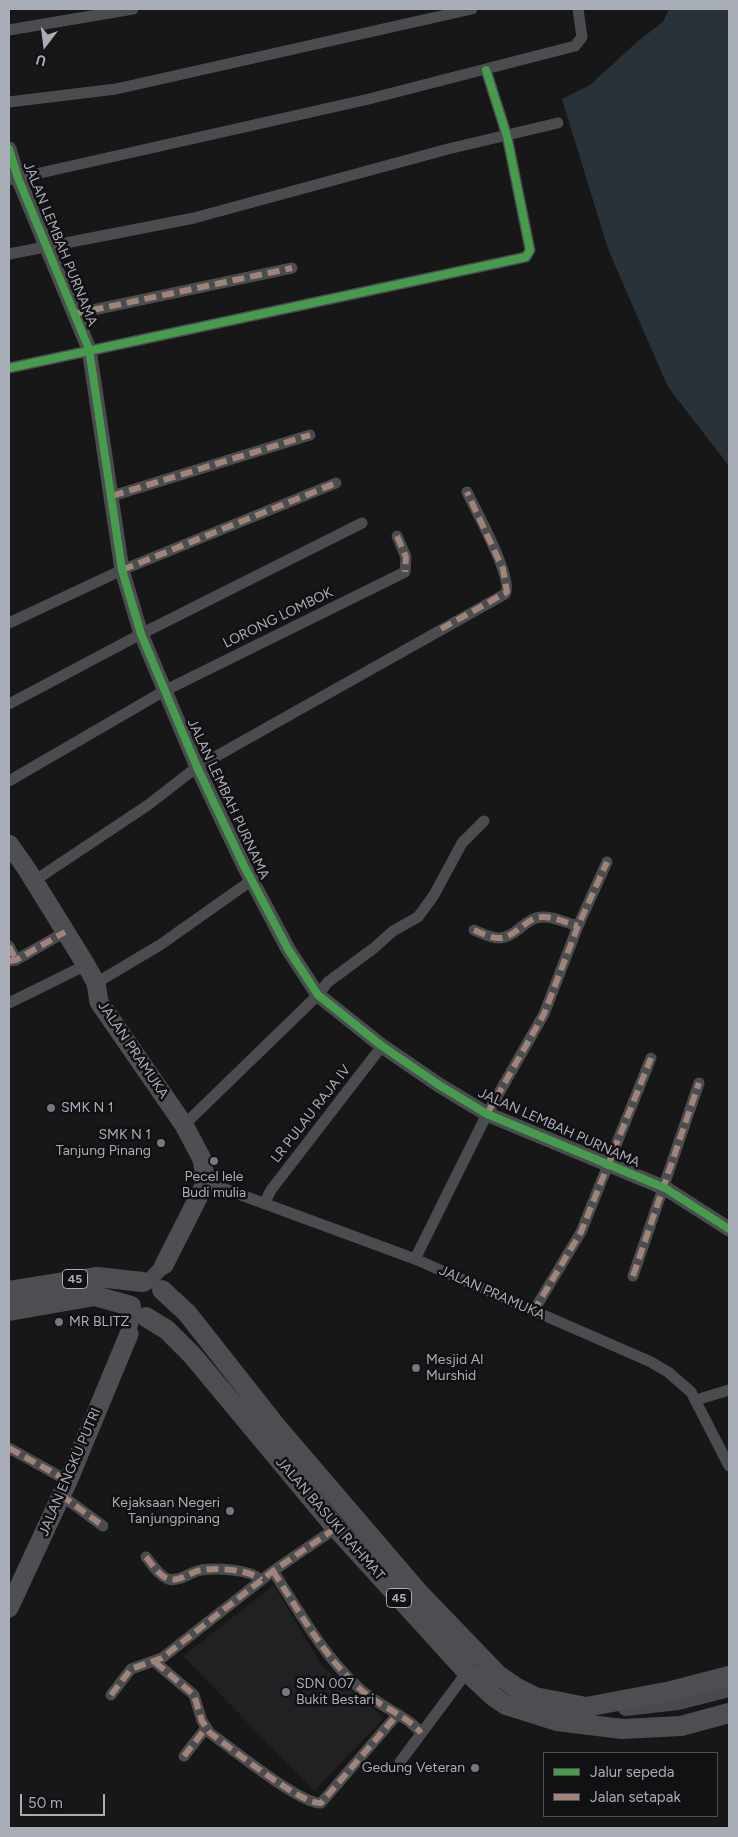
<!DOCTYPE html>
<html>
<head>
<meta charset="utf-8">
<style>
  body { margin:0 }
  #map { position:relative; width:738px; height:1837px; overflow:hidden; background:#171717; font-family:Figtree,sans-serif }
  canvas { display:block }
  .frame { position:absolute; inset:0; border:10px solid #a8adb8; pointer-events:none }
  .legend { position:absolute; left:543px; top:1752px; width:175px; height:65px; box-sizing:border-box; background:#111113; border:1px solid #4d4f55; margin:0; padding:6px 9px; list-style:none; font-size:15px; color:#a8adb8 }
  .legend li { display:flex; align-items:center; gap:10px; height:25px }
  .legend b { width:25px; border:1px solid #4d4f55 }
  .north { position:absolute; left:20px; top:20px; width:50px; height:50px; -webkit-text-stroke:4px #111113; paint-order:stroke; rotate:195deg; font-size:14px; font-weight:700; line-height:20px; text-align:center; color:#a8adb8 }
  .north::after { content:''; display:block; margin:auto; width:18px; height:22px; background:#a8adb8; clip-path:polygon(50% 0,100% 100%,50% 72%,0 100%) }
  .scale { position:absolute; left:20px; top:1794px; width:85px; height:22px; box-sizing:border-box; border:2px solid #a8adb8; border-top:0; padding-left:6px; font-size:15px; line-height:18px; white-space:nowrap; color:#a8adb8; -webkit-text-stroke:4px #111113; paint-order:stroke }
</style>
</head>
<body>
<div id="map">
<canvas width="738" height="1837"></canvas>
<div class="frame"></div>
<ul class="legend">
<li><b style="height:6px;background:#469c4c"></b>Jalur sepeda</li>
<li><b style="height:6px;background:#a18479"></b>Jalan setapak</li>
</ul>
<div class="north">U</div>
<div class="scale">50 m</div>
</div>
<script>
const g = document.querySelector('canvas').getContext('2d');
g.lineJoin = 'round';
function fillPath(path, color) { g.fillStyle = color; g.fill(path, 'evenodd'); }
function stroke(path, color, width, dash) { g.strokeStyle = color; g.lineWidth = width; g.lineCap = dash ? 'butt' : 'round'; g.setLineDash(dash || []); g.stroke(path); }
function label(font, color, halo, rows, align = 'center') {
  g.font = font + ' Figtree,sans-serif'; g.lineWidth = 5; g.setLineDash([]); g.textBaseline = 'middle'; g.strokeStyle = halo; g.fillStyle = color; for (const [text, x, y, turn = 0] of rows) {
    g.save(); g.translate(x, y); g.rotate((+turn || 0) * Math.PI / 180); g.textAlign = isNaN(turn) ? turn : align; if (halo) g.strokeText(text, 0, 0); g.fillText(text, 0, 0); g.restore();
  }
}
fillPath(new Path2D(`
  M274 1585 322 1666 384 1718 314 1791 183 1656Z`), '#212123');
fillPath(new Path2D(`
  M669 9H729V466L668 387 608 249 562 99 590 85 638 41 663 22Z`), '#2a3239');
stroke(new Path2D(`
  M9 30 133 9
  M9 102 116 89 472 9
  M9 180 369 99 575 46 582 37 578 9
  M9 254 194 218 448 149 558 123
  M74 314 292 268
  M9 368 526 257 530 250 507 136 486 70
  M112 496 310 435
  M9 623 122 570 336 483
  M9 704 141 634 362 523
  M9 781 164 691 405 572 406 557 397 536
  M34 881 148 805 197 767 505 594C515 581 475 509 467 492
  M474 930C493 938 501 944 520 928 525 924 530 920 536 918 549 914 566 923 578 926
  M9 946 16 960
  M9 961 16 960 65 932
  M96 983 160 945 252 880
  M9 1003 86 965
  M184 1125 318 995 328 982 374 948 393 931 418 917 434 895 462 843 484 821
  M206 1182 415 1259 651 1362 668 1372 691 1392 729 1466
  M265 1202 271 1190 382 1046
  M415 1259 487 1114 544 1014 578 926 607 862
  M633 1276 699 1083
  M533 1312 581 1232 651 1058
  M696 1400 729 1390
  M9 1448 68 1481
  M61 1495 103 1526
  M146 1557C152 1564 158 1575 168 1579 178 1582 188 1574 197 1571 211 1567 251 1569 261 1580
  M273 1571C299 1611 323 1655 359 1688 376 1705 407 1715 421 1733
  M155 1662 194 1695 202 1721 210 1733C230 1747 301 1805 321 1803L397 1715
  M111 1695 131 1669 162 1658 273 1571 336 1528
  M184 1756 206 1728
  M400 1762 467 1672`), '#4b4c50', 11);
stroke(new Path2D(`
  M9 149 18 178 89 349 122 570 141 634 197 767 243 864 288 949 318 995 382 1046 439 1085 487 1114 665 1188 729 1229
  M148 1282 164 1265
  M129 1334 133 1310`), '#4b4c50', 15);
stroke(new Path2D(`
  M626 1708 678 1702 729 1689`), '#4a4a4e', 16);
stroke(new Path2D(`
  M9 844 26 868 86 965 96 983 99 1002 184 1125 202 1159 206 1182 164 1265
  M9 1608 68 1481 129 1334`), '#4d4f52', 19);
stroke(new Path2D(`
  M162 1290 187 1313 276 1426 419 1593 498 1675 517 1688 535 1697 586 1707 671 1691 729 1676
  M9 1291 97 1277 143 1282
  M9 1311 95 1296 131 1306
  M146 1317 167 1330 193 1356 336 1528 467 1672 494 1697 506 1705 557 1721 622 1729 681 1726 729 1713`), '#4e4e52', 20);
stroke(new Path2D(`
  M74 314 292 268
  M112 496 310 435
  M397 536 406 557 405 572
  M122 570 336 483
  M441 629 507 592 503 569 467 492
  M474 930C493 938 501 944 520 928 525 924 530 920 536 918 549 914 566 923 578 926
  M9 946 16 960
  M9 961 16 960 65 932
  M487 1114 544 1014 578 926 607 862
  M633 1276 699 1083
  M533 1312 581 1232 651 1058
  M9 1448 68 1481
  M61 1495 103 1526
  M146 1557C152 1564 158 1575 168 1579 178 1582 188 1574 197 1571 211 1567 251 1569 261 1580
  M273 1571C299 1611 323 1655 359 1688 376 1705 407 1715 421 1733
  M155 1662 194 1695 202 1721 210 1733C230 1747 301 1805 321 1803L397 1715
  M111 1695 131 1669 162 1658 273 1571 336 1528
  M184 1756 206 1728`), '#a18479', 6, [12, 6]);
stroke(new Path2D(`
  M9 149 18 178 89 349 122 570 141 634 197 767 243 864 288 949 318 995 382 1046 439 1085 487 1114 665 1188 729 1229
  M9 368 526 257 530 250 507 136 486 70`), '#469c4c', 8);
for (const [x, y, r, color] of [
  [51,1108,5,"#757880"],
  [161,1143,5,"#757880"],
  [214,1161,5,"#757880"],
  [59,1322,5,"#757880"],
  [416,1368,5,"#757880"],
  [230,1511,5,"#757880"],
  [286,1692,5,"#757880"],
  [475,1768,5,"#757880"]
]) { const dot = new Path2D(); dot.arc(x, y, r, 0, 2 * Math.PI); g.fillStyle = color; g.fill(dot); stroke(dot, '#111113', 2); }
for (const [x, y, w] of [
  [75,1279,25],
  [399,1598,25]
]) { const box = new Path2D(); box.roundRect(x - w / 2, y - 9.5, w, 19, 4); g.fillStyle = '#111113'; g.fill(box); stroke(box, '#a8adb8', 1); }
label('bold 12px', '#a8adb8', null, [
  ["45",75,1279],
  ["45",399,1598]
]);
label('14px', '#a8adb8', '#111113', [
  ["JALAN LEMBAH PURNAMA",60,244,68],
  ["LORONG LOMBOK",278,618,-26],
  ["JALAN LEMBAH PURNAMA",228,799,65],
  ["JALAN PRAMUKA",133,1050,56],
  ["LR PULAU RAJA IV",311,1114,-52],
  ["JALAN LEMBAH PURNAMA",559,1128,24],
  ["JALAN PRAMUKA",492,1293,24],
  ["JALAN ENGKU PUTRI",70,1472,-67],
  ["JALAN BASUKI RAHMAT",330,1519,49]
]);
label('14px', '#a8adb8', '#111113', [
  ["SMK N 1",61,1108],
  ["SMK N 1",151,1135,"right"],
  ["Tanjung Pinang",151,1151,"right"],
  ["Pecel lele",214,1177,"center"],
  ["Budi mulia",214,1193,"center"],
  ["MR BLITZ",69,1322],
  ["Mesjid Al",426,1360],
  ["Murshid",426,1376],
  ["Kejaksaan Negeri",220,1503,"right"],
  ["Tanjungpinang",220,1519,"right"],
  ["SDN 007",296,1684],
  ["Bukit Bestari",296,1700],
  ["Gedung Veteran",465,1768,"right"]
], 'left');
</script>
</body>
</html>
